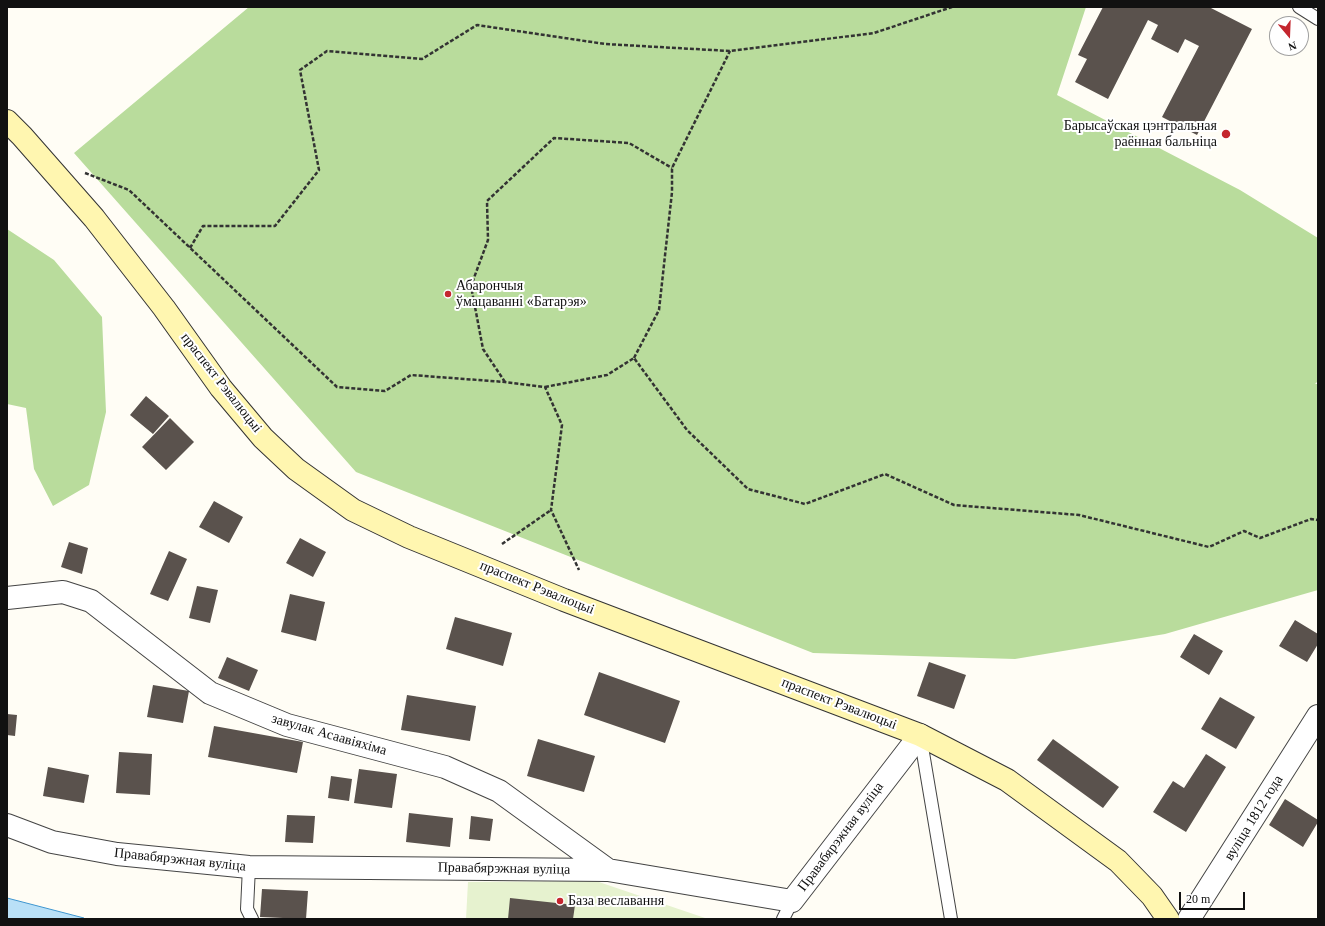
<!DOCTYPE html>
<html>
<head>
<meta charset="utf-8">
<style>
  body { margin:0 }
  #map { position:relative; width:1325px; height:926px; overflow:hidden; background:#fffdf5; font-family:"Times New Roman",serif }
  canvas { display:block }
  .frame { position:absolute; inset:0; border:8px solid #111; pointer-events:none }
  .north { position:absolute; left:1269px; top:16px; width:40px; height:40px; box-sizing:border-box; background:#fff; border:1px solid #a0a0a0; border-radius:50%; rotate:161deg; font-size:11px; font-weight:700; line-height:16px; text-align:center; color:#111 }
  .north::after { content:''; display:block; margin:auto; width:14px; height:18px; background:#c4262e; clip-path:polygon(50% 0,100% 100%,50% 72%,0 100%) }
  .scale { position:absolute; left:1179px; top:892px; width:66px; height:18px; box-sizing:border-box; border:2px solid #111; border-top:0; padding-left:5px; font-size:12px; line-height:14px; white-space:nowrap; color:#111; -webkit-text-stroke:3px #fff; paint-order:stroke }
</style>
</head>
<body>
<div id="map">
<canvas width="1325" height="926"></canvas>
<div class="frame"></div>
<div class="north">N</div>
<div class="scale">20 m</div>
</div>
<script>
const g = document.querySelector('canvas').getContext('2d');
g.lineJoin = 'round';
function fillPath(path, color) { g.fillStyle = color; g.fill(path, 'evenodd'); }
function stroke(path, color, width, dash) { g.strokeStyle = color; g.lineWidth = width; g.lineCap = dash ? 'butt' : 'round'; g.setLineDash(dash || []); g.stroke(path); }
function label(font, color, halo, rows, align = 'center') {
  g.font = font + ' "Times New Roman",serif'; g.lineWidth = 4; g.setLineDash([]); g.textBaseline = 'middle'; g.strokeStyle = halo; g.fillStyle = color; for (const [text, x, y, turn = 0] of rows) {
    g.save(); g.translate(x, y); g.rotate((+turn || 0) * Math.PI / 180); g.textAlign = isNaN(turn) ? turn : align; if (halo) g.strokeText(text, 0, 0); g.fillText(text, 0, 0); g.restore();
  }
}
fillPath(new Path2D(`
  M249 7H1086L1057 95 1240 190 1318 238V381L1315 384H1318V590L1165 634 1015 659 813 653 356 472 74 153Z
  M7 229 54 260 102 317 106 412 89 485 53 506 34 469 26 408 7 404Z`), '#b9dc9c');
fillPath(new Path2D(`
  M596 881 708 919H466L468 882Z`), '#e6f2cf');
const water = new Path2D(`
  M7 898 84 918 85 919H7Z`);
fillPath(water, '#b9e0f7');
stroke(water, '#3f96cf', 1);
fillPath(new Path2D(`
  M1103 7H1209L1252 29 1197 135 1162 117 1199 46 1185 39 1178 53 1151 39 1158 25 1148 20 1108 99 1075 82 1087 59 1078 55Z
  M146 396 169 416 153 434 130 415Z
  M170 418 194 442 166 470 142 447Z
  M214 501 243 517 229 543 199 527Z
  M300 538 326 552 313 577 286 563Z
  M69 542 88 548 82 574 61 567Z
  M169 551 187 559 168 601 150 594Z
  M197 586 218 590 210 623 189 618Z
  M290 594 325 602 316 641 281 632Z
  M455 617 512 633 503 666 446 649Z
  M1295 620 1318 634V644L1307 662 1279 646Z
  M1194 634 1223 651 1209 675 1180 657Z
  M227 657 258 670 249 691 218 678Z
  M929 662 966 675 954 709 917 696Z
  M599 672 680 701 665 743 584 715Z
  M153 685 189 691 183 723 147 717Z
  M407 695 476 706 470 741 401 730Z
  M1220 697 1255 717 1236 749 1201 729Z
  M7 714 17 715 15 736 7 735Z
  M214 726 303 742 297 773 208 757Z
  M538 739 595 756 584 792 527 776Z
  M1053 739 1119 787 1103 808 1037 760Z
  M119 752 152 754 150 795 116 793Z
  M1206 754 1226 767 1186 832 1153 812 1173 781 1184 788Z
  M48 767 89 775 84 803 43 796Z
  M359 769 397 774 392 808 354 803Z
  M331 776 352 779 349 801 328 798Z
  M1285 799 1318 820V822L1303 847 1269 825Z
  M409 813 453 818 450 847 406 842Z
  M287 815 315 816 313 843 285 842Z
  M471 816 493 819 490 841 469 839Z
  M262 889 308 891 306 919 260 917Z
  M510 898 575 905 573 919H508Z`), '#5a524d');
const lane = new Path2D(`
  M1299 7 1318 19
  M920 735 951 919
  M249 867 247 909 252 919
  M783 919 792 901`);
const street = new Path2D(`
  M7 598 63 592 91 601 210 693 287 725 445 767 499 791 608 870
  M7 825 52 842 117 854 249 867 608 870 792 901 920 735
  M1189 919 1318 716`);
const secondary = new Path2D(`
  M7 121 22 136 94 218 164 308 221 388 263 438 296 469 353 510 409 537 564 600 920 735 1007 780 1118 861 1152 896 1168 919`);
stroke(lane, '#444', 14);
stroke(street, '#444', 24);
stroke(secondary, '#333', 24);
stroke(new Path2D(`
  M85 173 129 190 337 387 385 391 411 375 505 382 545 387 562 425 551 510 579 570
  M190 248 203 226H275L319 170 300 70 327 51 422 59 477 25 605 44 730 51 874 33 952 7
  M634 358 659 310 672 192V168L730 51
  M505 382 483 349 471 286 488 240 487 201 554 138 629 143 672 168
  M545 387 607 375 634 358 687 430 748 489 805 504 885 474 954 505 1079 515 1209 547 1244 531 1260 538 1311 519 1318 520
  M502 544 551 510`), '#333', 2.5, [4, 2]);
stroke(lane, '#fff', 12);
stroke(street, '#fff', 22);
stroke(secondary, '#fff6b0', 22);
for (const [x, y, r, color] of [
  [1226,134,5,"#c4262e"],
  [448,294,4,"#c4262e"],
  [560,901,4,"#c4262e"]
]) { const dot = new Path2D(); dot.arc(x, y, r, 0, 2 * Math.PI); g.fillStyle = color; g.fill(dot); stroke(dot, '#fff', 1.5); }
label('14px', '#111', '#fff', [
  ["Барысаўская цэнтральная",1217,126,"right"],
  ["раённая бальніца",1217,142,"right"],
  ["Абарончыя",456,286],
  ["ўмацаванні «Батарэя»",456,302],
  ["База веславання",568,901]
], 'left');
label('14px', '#111', '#fff', [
  ["праспект Рэвалюцыі",221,383,52],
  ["праспект Рэвалюцыі",537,588,22],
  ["праспект Рэвалюцыі",839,704,21],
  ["завулак Асаавіяхіма",329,735,16],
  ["вуліца 1812 года",1254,818,-58],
  ["Правабярэжная вуліца",841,837,-53],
  ["Правабярэжная вуліца",180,860,6],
  ["Правабярэжная вуліца",504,869,1]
]);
</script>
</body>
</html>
